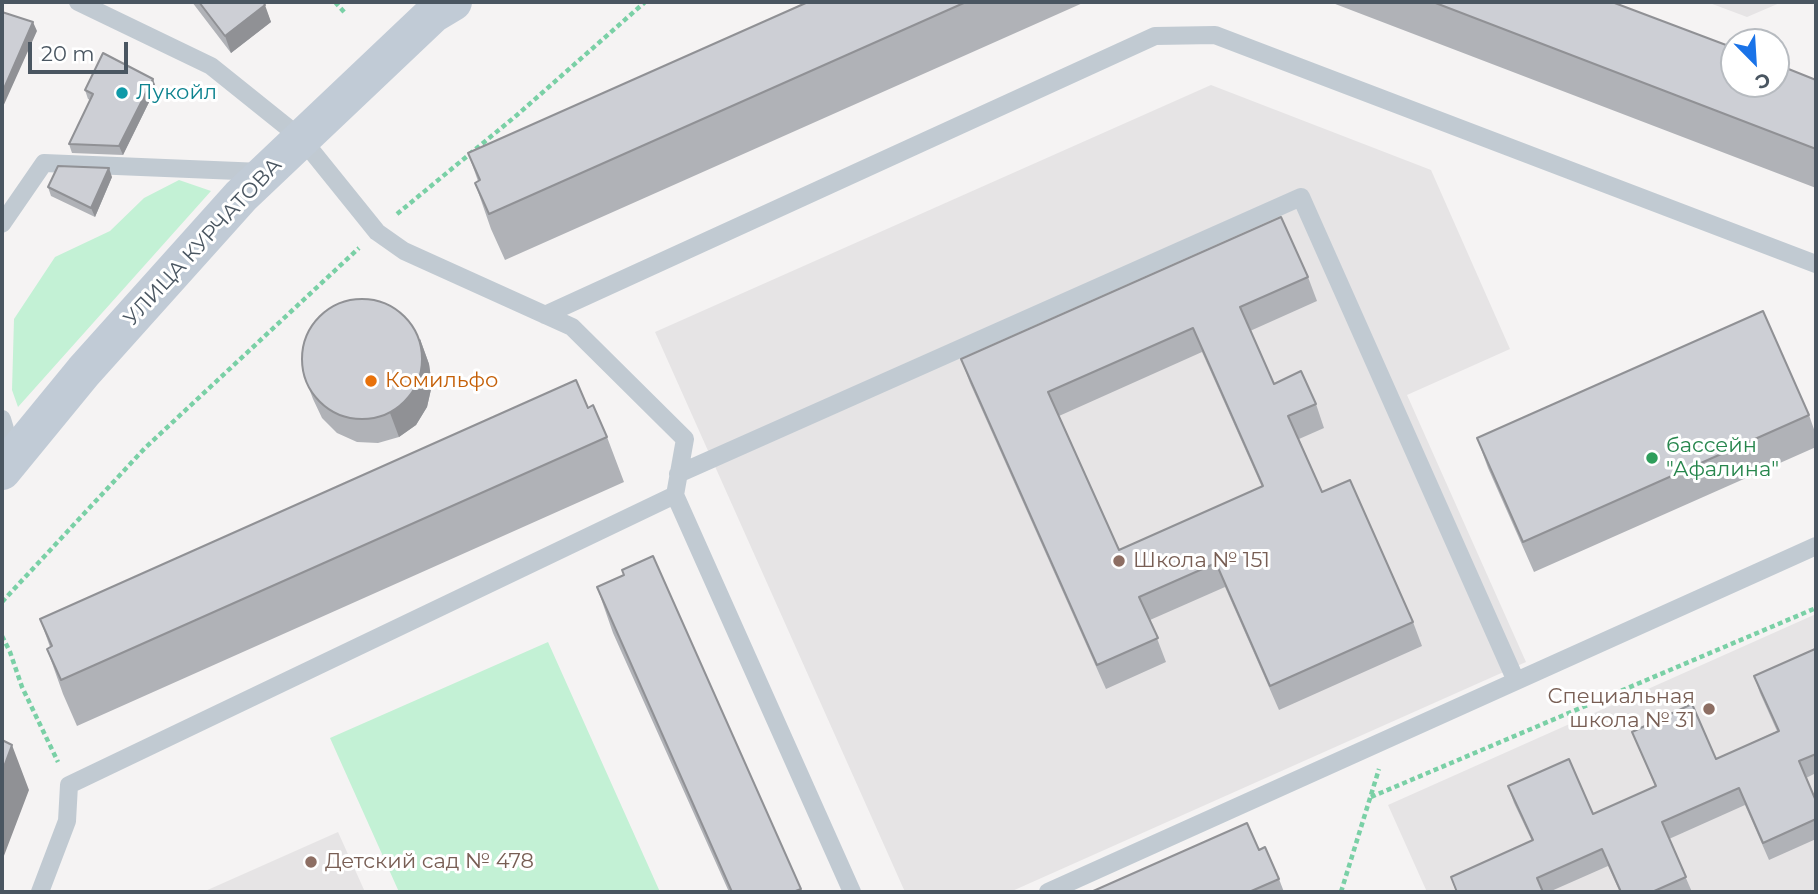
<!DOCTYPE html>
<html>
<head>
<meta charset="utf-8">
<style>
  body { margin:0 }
  #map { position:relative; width:1818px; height:894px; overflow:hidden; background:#f5f3f3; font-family:Montserrat,sans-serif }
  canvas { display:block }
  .frame { position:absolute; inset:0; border:4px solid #4a5661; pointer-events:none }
  .north { position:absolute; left:1720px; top:28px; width:70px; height:70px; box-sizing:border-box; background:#fff; border:2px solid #b7bbc0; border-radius:50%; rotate:156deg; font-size:19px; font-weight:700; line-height:28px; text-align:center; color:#4a5661 }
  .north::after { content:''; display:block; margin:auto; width:24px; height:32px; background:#1a73e8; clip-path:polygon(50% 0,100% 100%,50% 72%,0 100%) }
  .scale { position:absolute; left:28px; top:42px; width:100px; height:32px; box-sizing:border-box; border:4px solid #4a5661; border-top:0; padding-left:9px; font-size:21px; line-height:24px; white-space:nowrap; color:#4a5661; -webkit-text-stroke:5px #fff; paint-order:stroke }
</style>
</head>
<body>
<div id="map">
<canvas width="1818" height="894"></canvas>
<div class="frame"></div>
<div class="north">С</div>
<div class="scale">20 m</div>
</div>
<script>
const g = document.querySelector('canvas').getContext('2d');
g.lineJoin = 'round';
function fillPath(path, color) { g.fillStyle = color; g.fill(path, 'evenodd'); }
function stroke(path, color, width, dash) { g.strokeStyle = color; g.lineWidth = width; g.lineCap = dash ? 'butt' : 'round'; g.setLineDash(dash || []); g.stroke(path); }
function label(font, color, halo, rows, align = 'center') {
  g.font = font + ' Montserrat,sans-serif'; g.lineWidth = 6; g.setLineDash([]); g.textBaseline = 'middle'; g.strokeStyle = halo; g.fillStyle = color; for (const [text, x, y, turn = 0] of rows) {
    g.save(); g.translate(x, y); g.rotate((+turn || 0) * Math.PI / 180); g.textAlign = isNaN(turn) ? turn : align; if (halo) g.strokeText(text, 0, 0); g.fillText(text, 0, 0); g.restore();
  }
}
fillPath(new Path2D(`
  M1707 2H1782L1747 17Z
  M1211 85 1431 170 1510 349 1407 395 1526 662 1010 892H905L655 332Z
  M1816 614V892H1427L1388 805Z
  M338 832 365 892H203Z`), '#e6e4e5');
fillPath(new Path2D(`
  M179 180 211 191 18 407 12 390 14 319 55 257 110 231 144 198Z
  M548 642 660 892H399L330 738Z`), '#c3f1d5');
stroke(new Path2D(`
  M335 2 345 13
  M397 214 517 115 645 2
  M2 602 145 448 359 248
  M2 636 10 652 22 687 58 762
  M1371 797 1816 608
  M1341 892 1379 769`), '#7ad0a6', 4.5, [5, 3.5]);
stroke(new Path2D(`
  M2 224 44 163 262 172
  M545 315 1155 36 1215 35 1816 264
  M2 419 13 456
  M678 474 1301 197 1516 681
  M675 495 852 892
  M40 892 67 821 69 785 675 495 685 439 572 327 404 251 377 232 302 139 211 66 78 2
  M1048 892 1816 546`), '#c1cad2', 18);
stroke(new Path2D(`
  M2 471 84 371 241 196 433 14 453 2`), '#c1cbd6', 38);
fillPath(new Path2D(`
  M192 2H263L271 22 231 53Z
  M808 2H1085L505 260 491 229 475 183 478 181 468 153Z
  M1330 2H1612L1816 80V188Z
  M153 79 156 88 123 155 72 153 69 144 90 100 88 99 85 90Z
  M112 177 95 217 51 196 48 187Z
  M1308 277 1317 301 1250 331 1274 384 1316 404 1324 428 1299 439 1322 492 1413 622 1422 646 1279 710 1225 587 1150 620 1166 662 1106 689 970 383 961 359ZM1202 352 1262 487 1119 550 1059 416Z
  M420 339 429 364 432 385 427 407 416 425 399 437 378 443 357 442 337 433 322 418 313 399 304 375Z
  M588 408 607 437 624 482 77 726 63 694 47 649 50 647 40 619Z
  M1809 415 1816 435V447L1534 572 1488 468 1477 438Z
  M653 556 802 892H729L613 633 597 587 624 575Z
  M1816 653V773L1806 778 1816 801V839L1769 860 1745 805 1669 839 1692 892H1620L1608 866 1549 892H1456L1451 877 1532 841 1514 803 1508 786 1593 814 1655 786 1632 732 1716 759 1777 731 1760 693 1754 676Z
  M1259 850 1279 879 1284 892H1091Z`), '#b0b2b7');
fillPath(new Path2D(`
  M265 5 271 22 231 53 225 36Z
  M33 22 37 31 2 109V93Z
  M153 79 156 88 123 155 119 146Z
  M109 168 112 177 95 217 91 208Z
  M420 339 429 364 432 385 427 407 416 425 399 437 390 413Z
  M12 745 29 790 2 861V772Z`), '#909195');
const building = new Path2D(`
  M199 2H263L265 5 225 36Z
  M808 2H966L489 214 475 183 480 180 468 153Z
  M1433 2H1612L1734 48V84H1776V64L1816 80V149Z
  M2 12 33 22 2 93Z
  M103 53 153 79 119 146 69 144 93 94 85 90Z
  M58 166 109 168 91 208 48 187Z
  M1281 217 1308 277 1240 307 1274 384 1301 371 1316 404 1288 416 1322 492 1350 480 1413 622 1270 686 1216 563 1139 597 1158 638 1097 665 961 359ZM1193 328 1263 486 1119 550 1048 392Z
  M302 359a60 60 0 1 1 120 0a60 60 0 1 1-120 0Z
  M1763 311 1809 415 1523 542 1477 438Z
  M576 380 588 408 593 405 607 437 61 680 47 649 52 646 40 619Z
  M653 556 801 889 793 892H732L597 587 624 575 622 570Z
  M1815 649 1816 653V754L1799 761 1816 801V819L1763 843 1739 788 1662 822 1686 877 1652 892H1621L1602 849 1537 878 1543 892H1457L1451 877 1533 840 1508 786 1569 759 1593 814 1656 786 1632 732 1692 704 1716 759 1779 731 1754 676Z
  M2 740 12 745 2 772Z
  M1247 823 1259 850 1265 847 1279 879 1249 892H1091Z`);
fillPath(building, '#cdcfd5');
stroke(building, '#909195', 2);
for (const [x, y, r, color] of [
  [122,93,7,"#0f9aa8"],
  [371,381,7,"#e8710a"],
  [1652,458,7,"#2e9e5b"],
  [1119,561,7,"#8d6e63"],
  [1709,709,7,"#8d6e63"],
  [311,862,7,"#8d6e63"]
]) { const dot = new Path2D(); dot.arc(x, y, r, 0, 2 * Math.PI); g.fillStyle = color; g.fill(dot); stroke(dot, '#fff', 2.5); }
label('21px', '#0d838f', '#fff', [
  ["Лукойл",136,93]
], 'left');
label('21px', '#4a5661', '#fff', [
  ["УЛИЦА КУРЧАТОВА",203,242,-47]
]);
label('21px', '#c56008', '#fff', [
  ["Комильфо",385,381]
], 'left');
label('21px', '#27864d', '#fff', [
  ["бассейн",1666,446],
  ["\"Афалина\"",1666,470]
], 'left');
label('21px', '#785e54', '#fff', [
  ["Школа № 151",1133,561],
  ["Специальная",1695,697,"right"],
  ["школа № 31",1695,721,"right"],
  ["Детский сад № 478",325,862]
], 'left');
</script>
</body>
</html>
